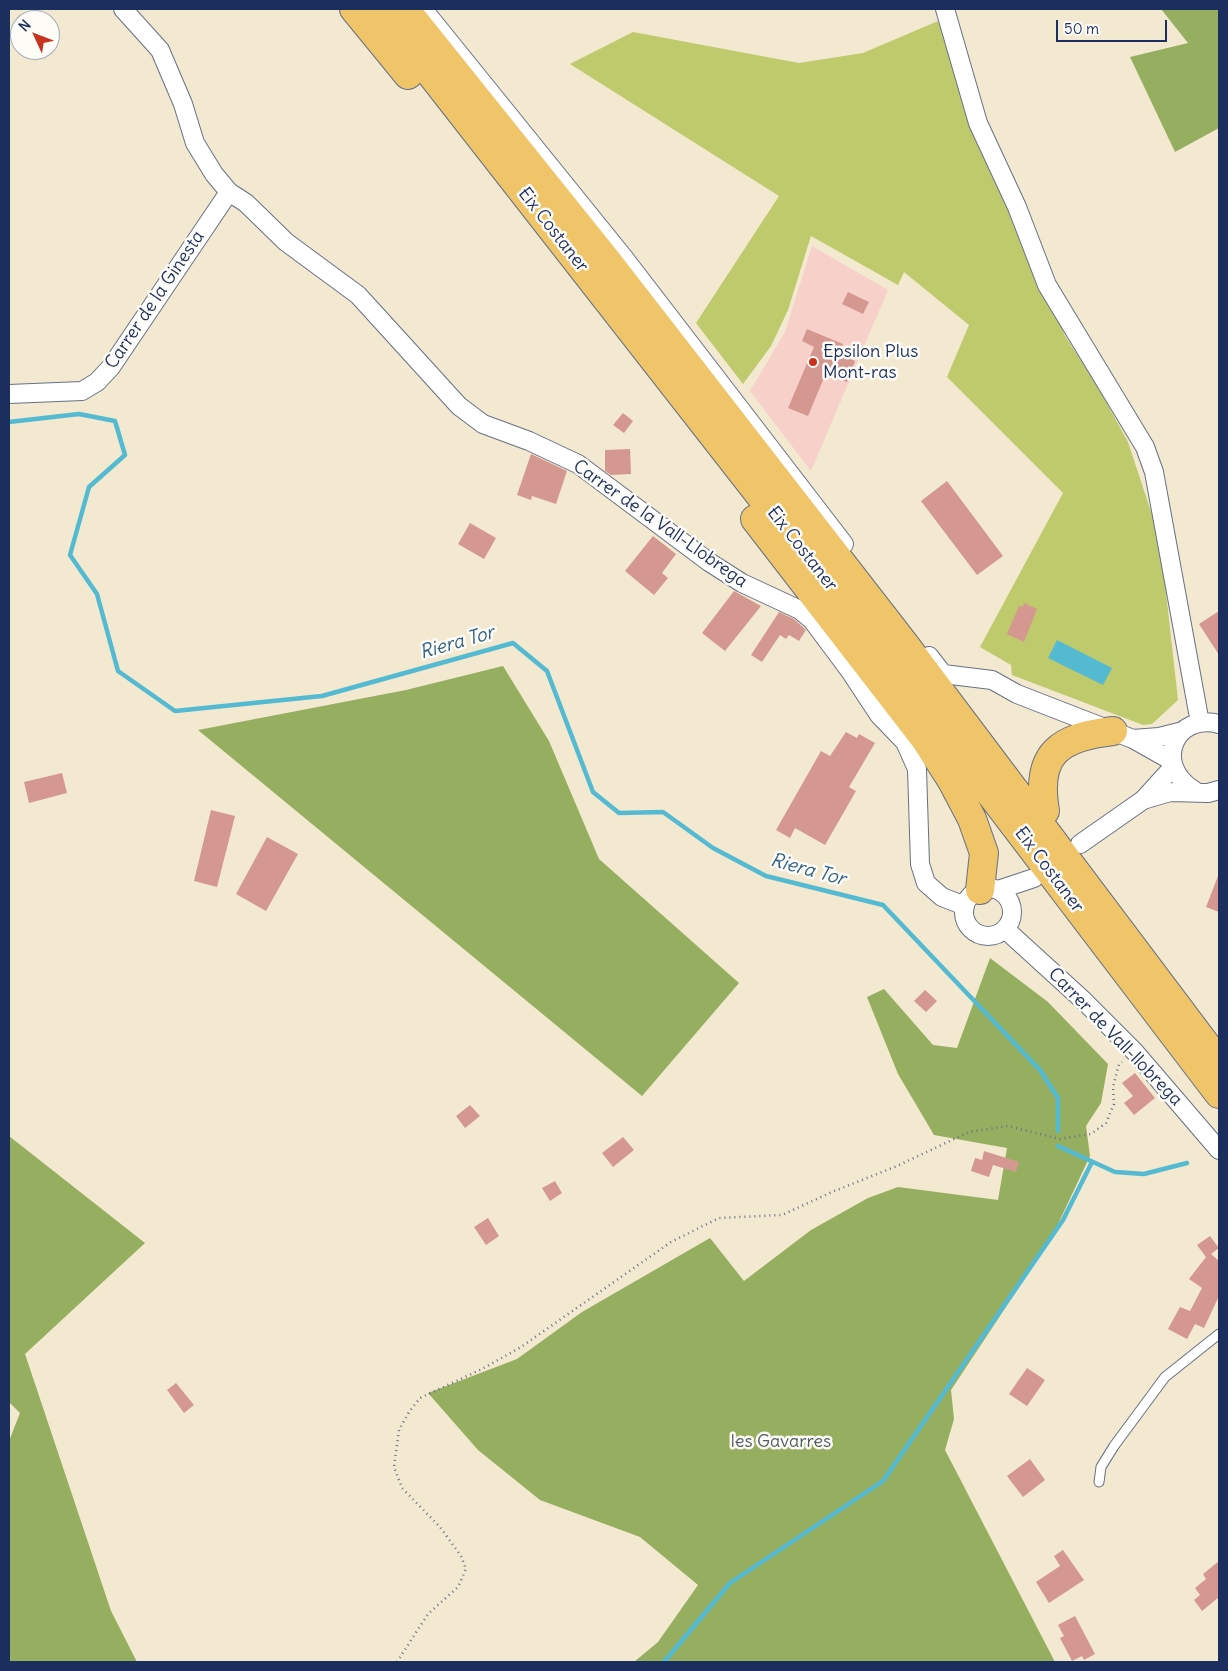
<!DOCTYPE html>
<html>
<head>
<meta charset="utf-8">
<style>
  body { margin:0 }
  #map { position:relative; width:1228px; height:1671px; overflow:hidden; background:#f3e8d0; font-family:Delius,sans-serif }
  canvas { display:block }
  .frame { position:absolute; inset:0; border:10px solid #1b2f5e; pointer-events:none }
  .north { position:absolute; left:10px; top:10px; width:50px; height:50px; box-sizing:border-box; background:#fdfcf7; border:1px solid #a3aaba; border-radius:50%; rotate:313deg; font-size:14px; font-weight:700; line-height:20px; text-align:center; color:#1b2f5e }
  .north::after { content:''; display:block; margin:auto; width:18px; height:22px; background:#c8321e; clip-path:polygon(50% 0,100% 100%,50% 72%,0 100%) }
  .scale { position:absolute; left:1056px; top:20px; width:111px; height:22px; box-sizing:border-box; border:2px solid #1b2f5e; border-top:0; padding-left:6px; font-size:15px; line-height:18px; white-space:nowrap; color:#1b2f5e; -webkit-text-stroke:4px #fdfcf7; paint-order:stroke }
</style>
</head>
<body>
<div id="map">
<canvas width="1228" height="1671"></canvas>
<div class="frame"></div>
<div class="north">N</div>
<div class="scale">50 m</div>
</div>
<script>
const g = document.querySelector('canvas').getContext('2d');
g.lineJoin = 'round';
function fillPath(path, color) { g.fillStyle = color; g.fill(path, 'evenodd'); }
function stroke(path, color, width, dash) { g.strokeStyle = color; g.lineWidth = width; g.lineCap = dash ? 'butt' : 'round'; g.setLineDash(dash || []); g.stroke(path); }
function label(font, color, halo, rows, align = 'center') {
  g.font = font + ' Delius,sans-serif'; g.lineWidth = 5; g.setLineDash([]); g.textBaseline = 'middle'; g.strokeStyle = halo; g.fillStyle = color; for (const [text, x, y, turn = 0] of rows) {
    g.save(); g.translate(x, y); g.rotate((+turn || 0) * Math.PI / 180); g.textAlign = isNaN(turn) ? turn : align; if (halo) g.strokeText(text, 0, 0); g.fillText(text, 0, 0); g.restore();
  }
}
fillPath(new Path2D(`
  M812 246 888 290 811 471 750 391 785 332Z`), '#f7d0c9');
fillPath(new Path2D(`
  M938 21 1065 336 1094 380 1128 442 1160 539 1178 700 1152 724 1143 725 1012 675 1011 665 980 647 1063 493 947 377 969 325 904 272 898 285 811 236 788 310 771 346 743 384 696 323 779 196 570 64 633 32 799 63 863 53Z`), '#beca6c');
fillPath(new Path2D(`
  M1161 9H1219V128L1175 152 1130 57 1188 43Z
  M503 666 549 741 599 859 739 983 642 1096 198 730 406 690Z
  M990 958 1048 1002 1108 1064 1101 1103 1086 1126 1090 1156 1051 1239 951 1390 954 1419 945 1450 1055 1662H634L658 1642 698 1585 640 1537 540 1500 478 1450 428 1393 517 1359 582 1312 710 1238 744 1281 811 1230 868 1198 898 1187 998 1200 1007 1148 934 1135 898 1074 867 997 884 989 933 1045 957 1048Z
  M9 1136 145 1243 25 1354 111 1611 137 1662H9V1441L20 1413 9 1402Z`), '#96ae60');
fillPath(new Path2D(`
  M1057 640 1112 668 1103 685 1048 658Z`), '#53bad1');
stroke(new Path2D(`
  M9 422 79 414 115 421 125 455 89 487 70 555 97 594 118 671 175 711 322 696 513 643 547 671 593 792 619 813 663 812 713 848 766 876 883 905 1040 1070 1058 1098V1131
  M1058 1146 1115 1172 1144 1174 1187 1163
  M664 1662 730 1583 883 1481 1063 1220 1092 1162`), '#53bad1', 4.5);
fillPath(new Path2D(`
  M848 292 869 302 863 314 842 304Z
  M807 329 843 344 839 354 855 361 847 382 826 373 808 416 788 408 814 347 802 341Z
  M623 413 633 421 624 433 613 425Z
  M630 449 631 474 611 475 605 471V450Z
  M531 454 567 471 556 504 532 496 531 500 517 495Z
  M947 481 1003 556 977 575 921 501Z
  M470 523 496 538 484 559 458 544Z
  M653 536 676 554 662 573 668 578 654 595 625 571Z
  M734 591 761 606 725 651 702 633Z
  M1024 603 1037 609 1024 642 1007 634 1019 606 1023 607Z
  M1219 611V655L1199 624Z
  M779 612 794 619 806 630 799 641 789 635 786 639 780 635 762 662 751 655Z
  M846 732 857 738 859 734 875 743 849 787 856 791 825 845 795 828 790 838 776 830 821 751 830 756Z
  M62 773 67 793 29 803 24 782Z
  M211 810 235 816 217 887 194 881Z
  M267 837 298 854 266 911 236 894Z
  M1218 876H1219V912L1206 907Z
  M925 990 937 1001 926 1012 914 1001Z
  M1135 1073 1155 1098 1134 1115 1124 1103 1133 1096 1122 1083Z
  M470 1105 480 1116 465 1128 456 1116Z
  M623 1137 634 1150 613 1167 602 1153Z
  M984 1151 1019 1162 1016 1172 993 1165 989 1177 971 1171 975 1158 982 1160Z
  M555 1181 562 1193 550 1201 542 1188Z
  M488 1218 499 1236 486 1245 474 1227Z
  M1210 1236 1219 1248 1211 1254 1219 1261V1296L1204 1328 1195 1324 1187 1339 1168 1329 1180 1307 1190 1311 1202 1288 1189 1279 1206 1257 1197 1245Z
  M1027 1368 1045 1380 1027 1406 1009 1394Z
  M176 1383 194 1405 184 1413 167 1390Z
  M1030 1459 1045 1480 1023 1497 1007 1476Z
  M1063 1550 1084 1580 1049 1603 1036 1582 1060 1566 1054 1556Z
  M1219 1561V1597L1202 1611 1194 1600 1200 1595 1195 1588 1206 1579 1203 1574Z
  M1075 1616 1095 1654 1084 1660 1082 1656 1072 1661 1060 1638 1064 1636 1058 1625Z`), '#d49891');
const service = new Path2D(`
  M1099 1482 1101 1467 1114 1446 1165 1377 1219 1334`);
const minor = new Path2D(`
  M123 9 160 50 183 104 195 143 214 174 229 192 246 203 286 242 358 295 459 406 483 424 529 441 578 464 709 562 742 583 800 610 812 620 850 671 879 715 905 742 917 769 920 864 926 883 942 897 965 906
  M423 9 625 259 844 544
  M945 9 978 123 1017 207 1047 285 1145 447 1154 472 1200 723
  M9 394 82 391 97 382 111 367 229 192
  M929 656 943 674 992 680 1017 694 1133 739 1172 761
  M1133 739 1159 737 1183 731
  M1195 791C1151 764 1176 712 1219 724
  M1143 800 1170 792 1208 793 1219 790
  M1080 844 1143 800 1173 767
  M964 912a24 24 0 1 1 48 0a24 24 0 1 1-48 0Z
  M998 890 1034 878
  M1005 929 1084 1001 1134 1051 1219 1150`);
const motorway = new Path2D(`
  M354 9 408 75
  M380 9 887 658 1219 1094
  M405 9 608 262 903 642 1219 1062
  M755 519 925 739 952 781 972 819 984 853 980 890
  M1045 811C1035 753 1060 737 1113 731`);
stroke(service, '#677086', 11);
stroke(minor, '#677086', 20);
stroke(motorway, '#677086', 30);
stroke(new Path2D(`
  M397 1662 428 1614 458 1587 466 1569 461 1556 440 1527 402 1488 394 1467 399 1430 409 1412 420 1398 482 1369 521 1347 671 1242 719 1218 782 1215 832 1192 897 1166 969 1132 1008 1126 1060 1139 1091 1134 1106 1123 1114 1104 1113 1087 1119 1064 1122 1062`), '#677086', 2.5, [1, 4]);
stroke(service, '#fff', 9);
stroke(minor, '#fff', 18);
stroke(motorway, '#f0c469', 28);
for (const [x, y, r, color] of [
  [813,362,5,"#c8321e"]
]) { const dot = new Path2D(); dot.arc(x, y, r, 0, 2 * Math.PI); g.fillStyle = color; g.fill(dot); stroke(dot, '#fdfcf7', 2); }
label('18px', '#1b2f5e', '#fdfcf7', [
  ["Eix Costaner",553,230,52],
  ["Carrer de la Ginesta",155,300,-56],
  ["Carrer de la Vall-Llobrega",660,524,35],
  ["Eix Costaner",802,549,52],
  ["Eix Costaner",1049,870,53],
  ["Carrer de Vall-llobrega",1115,1037,46]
]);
label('18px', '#1b2f5e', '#fdfcf7', [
  ["Epsilon Plus",823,352],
  ["Mont-ras",823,373]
], 'left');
label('18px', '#4c5e62', '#fdfcf7', [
  ["les Gavarres",781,1442]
]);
label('italic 19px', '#2f6086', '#fdfcf7', [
  ["Riera Tor",457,643,-16],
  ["Riera Tor",808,870,15]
]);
</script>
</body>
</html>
